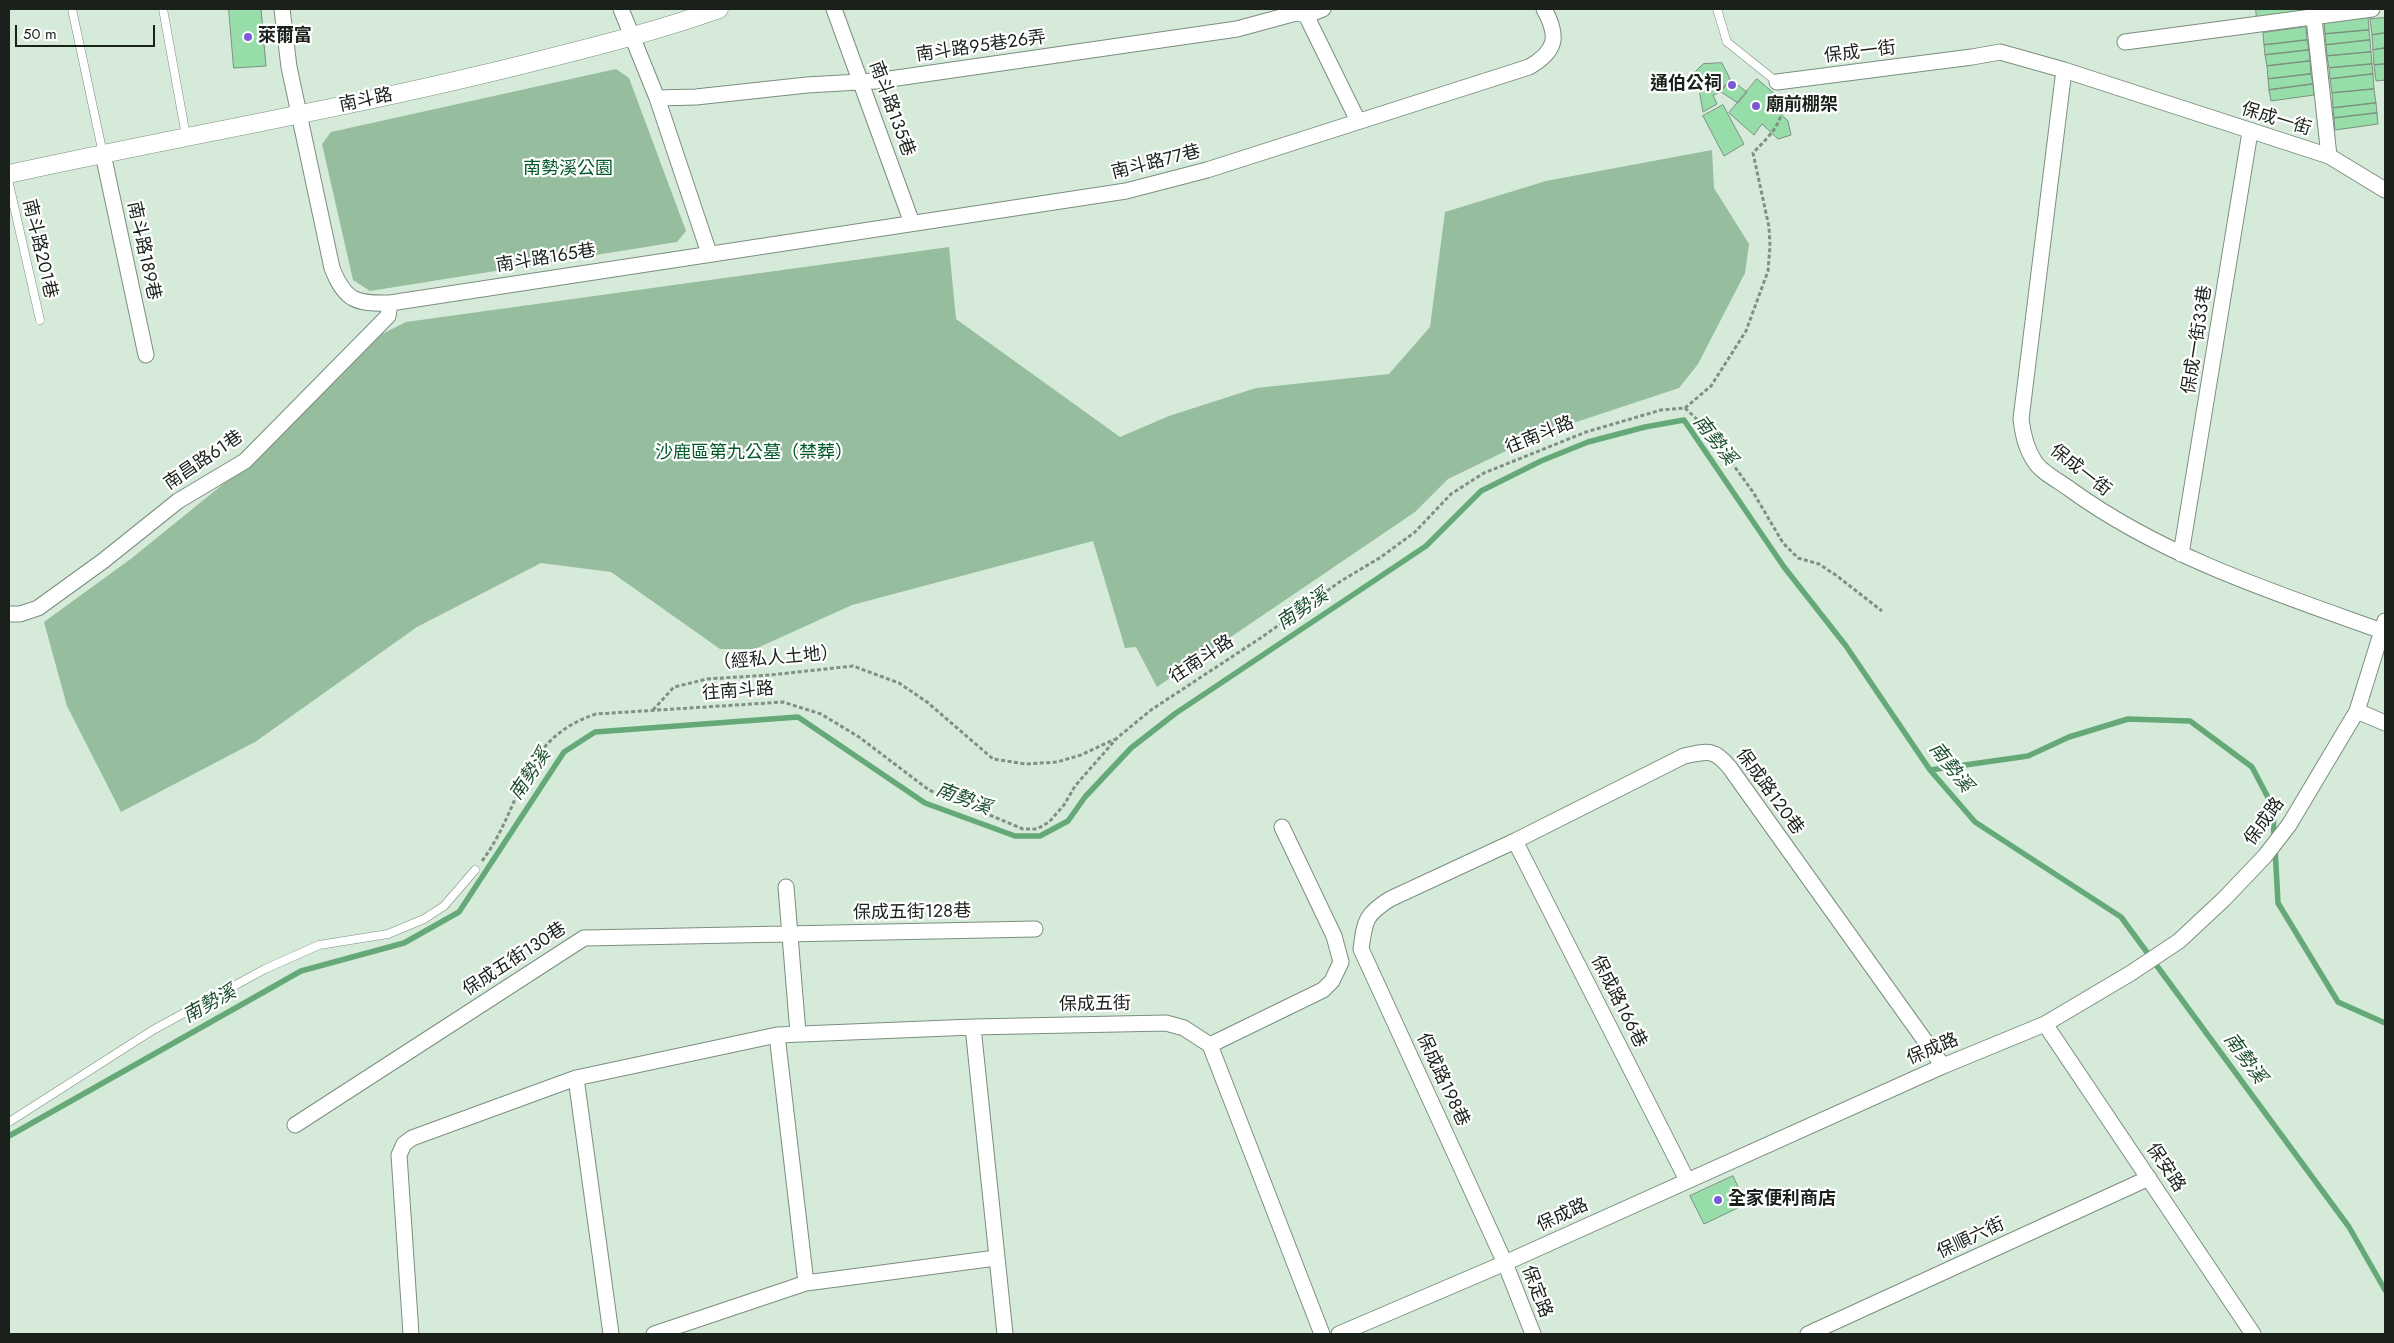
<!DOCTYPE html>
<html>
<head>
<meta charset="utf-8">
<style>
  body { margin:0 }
  #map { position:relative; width:2394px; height:1343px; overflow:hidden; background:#d5ead9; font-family:Jost,sans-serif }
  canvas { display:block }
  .frame { position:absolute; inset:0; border:10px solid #1a211b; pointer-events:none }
  .scale { position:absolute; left:15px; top:25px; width:140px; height:22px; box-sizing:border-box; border:2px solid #1a211b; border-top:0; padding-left:6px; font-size:15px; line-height:18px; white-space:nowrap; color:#1a211b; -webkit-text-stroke:4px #fff; paint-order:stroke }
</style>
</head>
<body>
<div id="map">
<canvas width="2394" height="1343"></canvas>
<div class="frame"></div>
<div class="scale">50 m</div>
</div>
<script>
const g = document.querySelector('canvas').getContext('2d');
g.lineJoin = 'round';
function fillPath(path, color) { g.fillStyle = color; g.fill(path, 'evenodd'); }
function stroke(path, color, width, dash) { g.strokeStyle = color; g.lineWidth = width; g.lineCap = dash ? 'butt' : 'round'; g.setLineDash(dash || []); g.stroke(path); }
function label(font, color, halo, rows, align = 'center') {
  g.font = font + ' Jost,"Noto Sans TC",sans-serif'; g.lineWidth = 4.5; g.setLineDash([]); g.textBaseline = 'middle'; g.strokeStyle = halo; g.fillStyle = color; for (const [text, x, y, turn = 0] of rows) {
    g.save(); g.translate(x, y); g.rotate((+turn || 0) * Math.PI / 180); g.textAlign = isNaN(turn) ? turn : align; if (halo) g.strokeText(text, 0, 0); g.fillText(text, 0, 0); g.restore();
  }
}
fillPath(new Path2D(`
  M616 69 629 78 686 231 677 242 370 291 353 280 322 144 331 132Z
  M1712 150 1714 188 1749 244 1745 273 1698 364 1679 388 1543 433 1448 479 1415 512 1157 687 1136 647 1125 648 1093 541 852 605 755 649H720L611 572 541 563 417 627 255 742 121 812 67 706 44 622 132 558 248 464 382 334 406 322 949 247 956 319 1120 437 1169 416 1256 388 1389 374 1430 327 1445 212 1546 181Z`), '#95bd9e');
stroke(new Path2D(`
  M1930 770 2028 756 2069 737 2128 719 2190 721 2252 767 2273 807 2274 839
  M2275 848 2278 903 2338 1002 2385 1023
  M9 1136 301 971 404 943 459 912 564 752 595 732 798 717 925 803 1015 836H1040L1068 821 1085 797 1131 748 1176 713 1426 546 1481 491 1541 461 1588 442 1645 427 1684 420 1784 567 1846 646 1930 770 1975 822 2121 917 2349 1227 2385 1290`), '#64a977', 5.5);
const building = new Path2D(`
  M229 9H261L266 66 234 68Z
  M2256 9H2300L2301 15 2257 19Z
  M2368 16 2369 30 2325 34 2324 21Z
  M2385 18V33L2372 35 2370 19Z
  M2306 27 2307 40 2264 45 2263 33Z
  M2369 30 2370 40 2326 45 2325 34Z
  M2385 33V48L2373 50 2372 35Z
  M2307 40 2309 50 2265 55 2264 45Z
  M2370 40 2371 52 2327 56 2326 45Z
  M2385 48V64L2374 65 2373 50Z
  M2309 50 2310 61 2267 66 2265 55Z
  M2371 52 2372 64 2329 68 2327 56Z
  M2310 61 2311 74 2268 79 2267 66Z
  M1722 63 1730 79 1721 92 1713 95 1717 104 1703 112 1699 89 1692 75 1703 64Z
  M2372 64 2373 74 2330 79 2329 68Z
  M2385 64V80L2376 81 2374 65Z
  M2311 74 2313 84 2269 90 2268 79Z
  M2373 74 2374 89 2332 93 2330 79Z
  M1730 79 1747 92 1738 103 1721 92Z
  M1757 79 1782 100 1775 109 1788 121 1791 135 1788 136 1778 139 1762 124 1754 135 1729 113Z
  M2313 84 2314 95 2271 101 2269 90Z
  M2374 89 2376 103 2333 108 2332 93Z
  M2376 103 2377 113 2334 118 2333 108Z
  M1723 105 1744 144 1724 156 1703 116Z
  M2377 113 2378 124 2335 130 2334 118Z
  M1733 1176 1746 1204 1704 1224 1690 1196Z`);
fillPath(building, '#97dda9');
stroke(building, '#7c9080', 1);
const service = new Path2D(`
  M72 9 103 154
  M163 9 186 136
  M1717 9 1727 42 1777 82
  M9 184 40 320
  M9 1122 153 1030 265 969 319 945 388 934 424 919 444 906 475 870`);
const minor = new Path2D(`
  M282 9 289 67 332 268C345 301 356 304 390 303L1126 191 1207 170 1529 67C1557 51 1559 36 1544 9
  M621 9 657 98 709 253
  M834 9 912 223
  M1303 9 1358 121
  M2313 9 2329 156
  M2125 42 2372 9
  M2064 70 2021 419C2023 435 2026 449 2035 462 2042 473 2061 482 2071 490 2164 557 2275 593 2382 631
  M1777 82 1972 57 2000 52 2064 70 2329 156 2385 190
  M657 98 696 97 807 85 876 81 1237 29 1296 13 1307 15 1323 9
  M103 154 146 355
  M2181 554 2250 132
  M9 614H20L38 608 103 561 178 501 245 461 388 316 390 303
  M2357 711 2385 723
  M1515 841 1687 1180
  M786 887 798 1033
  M2045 1024 2253 1334
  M973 1027 1005 1334
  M777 1035 806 1283
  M1210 1045 1323 990 1332 981 1341 962 1334 936 1282 827
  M576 1078 611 1334
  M295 1125 584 938 1035 929
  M411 1334 399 1155 404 1144 412 1138 576 1078 777 1035 973 1027 1166 1023 1184 1028 1210 1045 1322 1334
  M654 1334 806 1283 996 1258
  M1339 1334 1505 1263 1943 1066 2045 1024 2131 973 2179 941 2224 899 2265 856 2289 825 2357 711 2385 621
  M1533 1334 1505 1263 1361 949C1365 920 1365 915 1390 899L1515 841 1684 756C1707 751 1714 748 1730 768L1943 1066
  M1808 1334 2149 1178`);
const tertiary = new Path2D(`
  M9 174C186 135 365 105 541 60 601 45 660 30 719 9`);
stroke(service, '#7b8e7f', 9);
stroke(minor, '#7b8e7f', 17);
stroke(tertiary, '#7b8e7f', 19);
stroke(new Path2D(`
  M1685 408 1707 429 1753 492 1783 543 1798 558 1819 564 1837 576 1882 611
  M653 710 674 687 707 679 770 675 853 666 899 683 927 702 993 759 1026 764 1057 762 1081 755 1115 739
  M482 861C524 805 519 739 596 714L783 702 821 714 859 737 929 790 1023 829H1037L1049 822 1064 805 1075 786 1117 738 1151 710 1262 637 1341 581 1381 557 1415 532 1451 494 1484 473 1586 432 1661 410 1685 408 1711 386 1746 331 1768 271 1770 246 1769 227 1753 153C1769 136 1787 121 1781 96`), '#819084', 3, [4, 2.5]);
stroke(service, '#fff', 8);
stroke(minor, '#fff', 15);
stroke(tertiary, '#fff', 18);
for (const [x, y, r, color] of [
  [248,37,5,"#7a5ad4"],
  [1732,85,5,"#7a5ad4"],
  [1756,106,5,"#7a5ad4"],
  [1718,1200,5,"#7a5ad4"]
]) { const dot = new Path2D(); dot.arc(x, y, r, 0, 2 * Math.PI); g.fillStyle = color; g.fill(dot); stroke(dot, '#fff', 2); }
label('bold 18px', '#1a211b', '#fff', [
  ["萊爾富",258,37],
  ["通伯公祠",1722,85,"right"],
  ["廟前棚架",1766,106],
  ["全家便利商店",1728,1200]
], 'left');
label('18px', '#1a211b', '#fff', [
  ["南斗路95巷26弄",981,47,-8],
  ["保成一街",1860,53,-7],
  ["南斗路",366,101,-12],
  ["南斗路135巷",891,109,70],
  ["保成一街",2276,120,17],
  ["南斗路77巷",1156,163,-14],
  ["南斗路201巷",39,249,77],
  ["南斗路189巷",143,251,78],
  ["南斗路165巷",546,259,-9],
  ["保成一街33巷",2198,340,-81],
  ["往南斗路",1540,436,-22],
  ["南昌路61巷",204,461,-34],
  ["保成一街",2080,471,38],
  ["（經私人土地）",776,659,-5],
  ["往南斗路",1202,660,-33],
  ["往南斗路",738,692,-4],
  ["保成路120巷",1769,792,54],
  ["保成路",2265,822,-54],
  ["保成五街128巷",912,913,-1],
  ["保成五街130巷",515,960,-33],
  ["保成路166巷",1618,1002,63],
  ["保成五街",1095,1005,-1],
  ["保成路",1933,1050,-23],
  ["保成路198巷",1442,1080,65],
  ["保安路",2165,1168,56],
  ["保成路",1563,1216,-25],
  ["保順六街",1971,1239,-25],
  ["保定路",1536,1292,69]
]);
label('18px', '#015728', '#fff', [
  ["南勢溪公園",568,170],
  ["沙鹿區第九公墓（禁葬）",754,454]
]);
label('italic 19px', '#1a4d2b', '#fff', [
  ["南勢溪",1714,441,52],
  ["南勢溪",1303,610,-34],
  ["南勢溪",1950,768,52],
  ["南勢溪",531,775,-56],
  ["南勢溪",963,800,21],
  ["南勢溪",210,1005,-29],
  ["南勢溪",2244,1059,54]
]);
</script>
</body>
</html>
